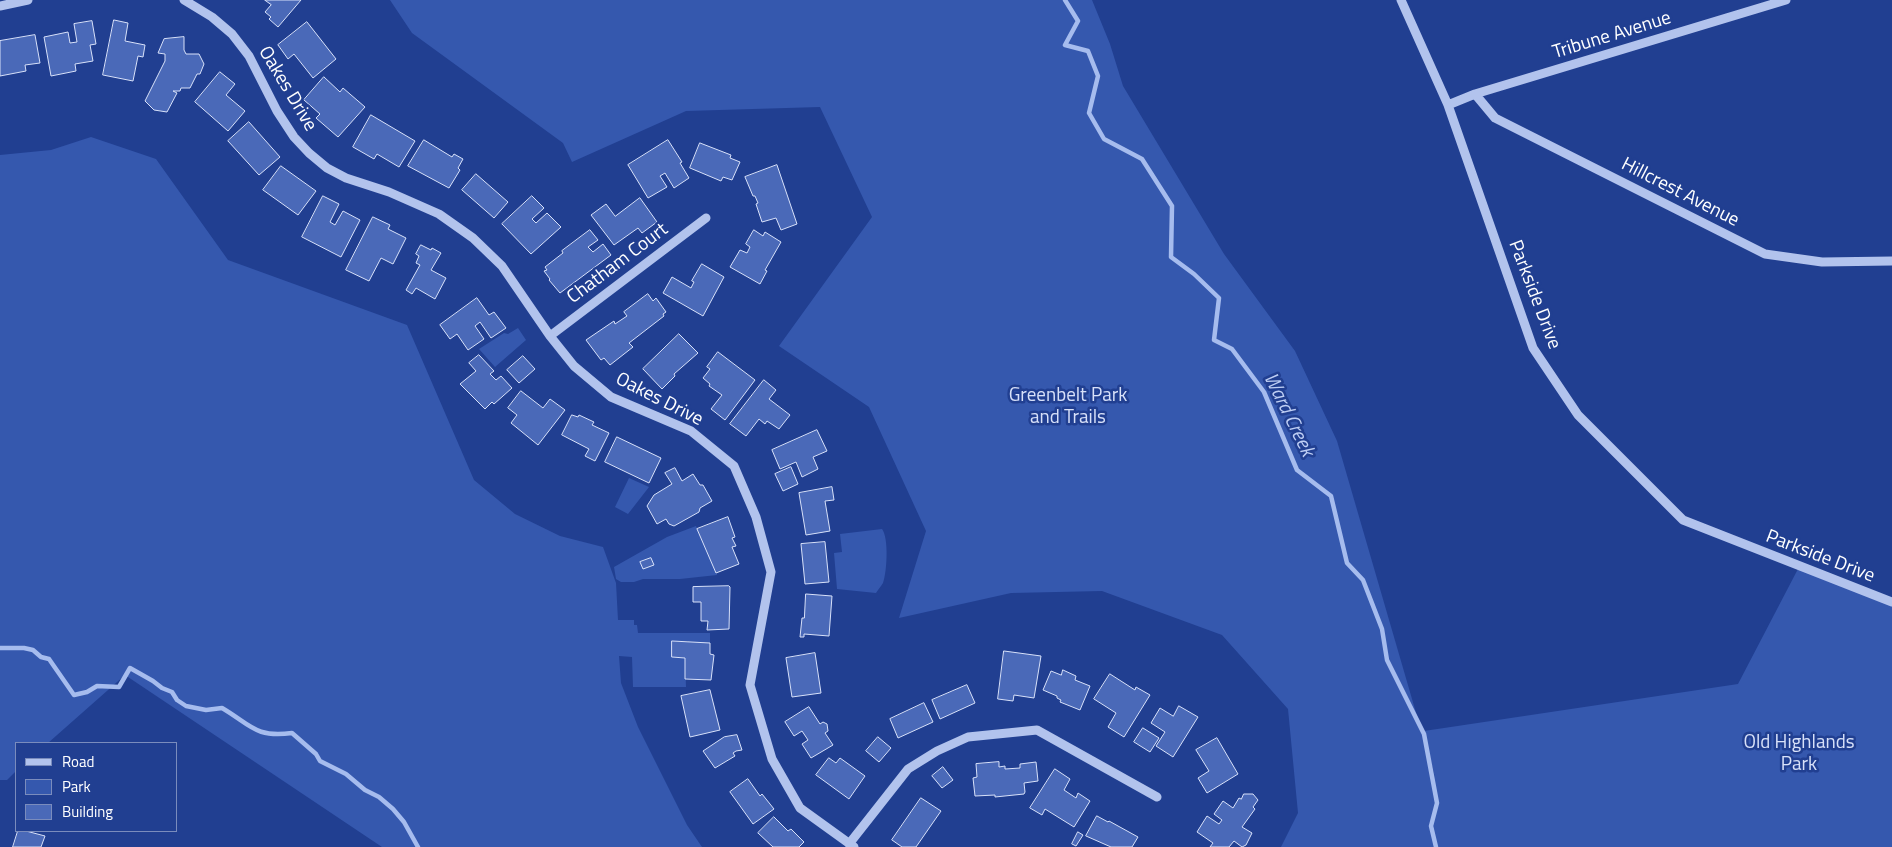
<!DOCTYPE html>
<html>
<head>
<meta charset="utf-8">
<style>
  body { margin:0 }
  #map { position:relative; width:1892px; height:847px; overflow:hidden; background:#213f91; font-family:"Titillium Web",sans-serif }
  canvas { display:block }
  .legend { position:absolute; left:15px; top:742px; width:162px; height:90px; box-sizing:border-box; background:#213f91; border:1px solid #7a8cbd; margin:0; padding:6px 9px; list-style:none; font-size:15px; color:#fff }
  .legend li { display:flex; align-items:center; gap:10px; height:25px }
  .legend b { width:25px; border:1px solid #7a8cbd }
</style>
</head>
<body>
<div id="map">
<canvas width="1892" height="847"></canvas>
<ul class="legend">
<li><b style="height:6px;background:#b2c3ed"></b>Road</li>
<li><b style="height:14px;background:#3558ae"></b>Park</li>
<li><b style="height:14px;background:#4a69b8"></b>Building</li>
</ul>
</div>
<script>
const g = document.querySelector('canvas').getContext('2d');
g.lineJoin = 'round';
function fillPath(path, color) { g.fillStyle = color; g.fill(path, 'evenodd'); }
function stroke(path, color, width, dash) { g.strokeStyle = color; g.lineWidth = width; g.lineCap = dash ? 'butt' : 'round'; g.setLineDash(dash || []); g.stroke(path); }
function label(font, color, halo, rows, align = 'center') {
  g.font = font + ' "Titillium Web",sans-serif'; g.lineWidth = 5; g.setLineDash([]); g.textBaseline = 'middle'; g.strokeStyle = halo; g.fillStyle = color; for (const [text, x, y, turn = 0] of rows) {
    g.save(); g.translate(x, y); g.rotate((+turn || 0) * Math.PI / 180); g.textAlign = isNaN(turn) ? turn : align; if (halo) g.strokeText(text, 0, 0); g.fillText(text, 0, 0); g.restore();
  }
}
fillPath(new Path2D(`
  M390 0H1092L1110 44 1123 86 1224 254 1295 351 1337 441 1435 778 1424 731 1738 684 1799 567 1892 599V847H1281L1298 813 1288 709 1222 635 1102 591 1011 593 899 618 926 531 869 407 779 346 872 217 820 107 686 111 572 162 563 143 412 33Z
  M91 137 156 159 228 260 407 325 474 480 515 514 560 536 603 547 616 583 618 620H634V625H637L638 633H710V643H688V641H672V657L685 658 686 687H633L632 657 619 656 621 683 638 727 687 825 702 847H382L125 675 48 743H16V771L7 780H0V155L51 150Z
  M518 328 526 340 495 367 479 349 504 333 508 334Z
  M629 478 649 487 628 514 615 507Z
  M696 526 717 575 680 579H643L634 582H621L616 579 614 567 667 537Z
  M882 529C889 538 887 572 883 583 881 586 878 590 876 593L837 589 834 553 842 552 840 534Z`), '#3558ae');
stroke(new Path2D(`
  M1065 0 1078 21 1065 45 1088 51 1098 76 1089 113 1104 139 1142 159 1172 206 1171 257 1194 274 1219 298 1214 340 1232 349 1264 392 1297 470 1331 496 1347 563 1363 580 1382 629 1387 660 1424 734 1437 803 1431 826 1436 847
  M0 648H24L33 650 41 657 49 659 74 695 87 692 97 686 119 687 130 668 153 681 162 688 172 692 177 700 186 706 206 710 222 708C251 725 255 738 292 733L316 754 320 761 346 774 365 790 379 797 393 809 404 822 418 847`), '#a6bcee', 4.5);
const building = new Path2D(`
  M265 0H301L278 27 269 19 271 17 265 12 271 5Z
  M114 20 128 23 125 41 145 45 143 57 138 56 133 81 103 75Z
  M92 21 96 44 90 45 93 61 75 64 76 71 51 76 44 37 68 32 70 43 77 42 74 24Z
  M307 22 336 59 313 78 294 54 288 59 278 45Z
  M35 35 40 63 25 65 26 71 0 76V41Z
  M184 37V50L186 54H199L204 64 200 74H197L190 88H181L180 91H173L177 93 167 112 154 110 145 101 165 61V54L158 53 164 39Z
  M220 72 235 84 226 95 245 111 228 131 195 102Z
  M324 77 340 92 343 88 365 107 338 137 316 118 320 114 304 100Z
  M371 115 415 141 399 167 377 154 374 159 353 147Z
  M249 122 280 157 259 175 228 141Z
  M424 140 452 157 454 154 463 159 458 168 460 170 449 188 408 166Z
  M668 140 682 162 680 163 689 178 674 188 665 173 660 176 667 187 648 198 628 165Z
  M700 143 731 155 730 158 740 162 732 180 723 177 721 181 690 168Z
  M777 165 797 224 781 230 776 218 762 222 756 204 758 203 755 196H753L745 177Z
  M281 166 316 191 298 215 263 190Z
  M476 174 508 202 494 218 462 190Z
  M323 196 339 204 330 222 335 225 343 211 360 220 341 257 302 237Z
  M532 196 544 208 532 219 536 223 547 213 561 227 531 254 502 224Z
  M640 198 657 222 642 233 638 228 614 245 591 215 606 204 615 216Z
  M373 217 390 225 388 229 406 238 393 264 381 258 369 281 346 270Z
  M590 230 598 240 588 247 593 252 603 244 611 255 560 293 549 280 550 279 544 271 547 270 545 267 563 253 562 251Z
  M754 230 763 236 765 232 781 242 765 270 767 271 760 284 730 267 740 250 747 253 750 247 746 244Z
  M421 245 431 250 432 248 441 253 431 270 446 278 435 299 416 288 412 294 406 290 420 265 416 263 419 256 416 254Z
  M702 264 724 277 703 316 663 293 672 277 691 288 694 282 692 281Z
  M648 294 653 301 656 298 666 312 663 314 664 316 629 343 633 347 610 365 604 358 601 360 586 340 614 321 615 324 627 316 624 312Z
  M477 298 489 315 494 312 506 328 491 338 480 322 475 326 484 339 468 350 457 334 450 339 440 325Z
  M679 334 698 353 674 374 675 376 662 389 643 369Z
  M718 352 755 380 725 420 711 409 722 395 709 386 710 384 703 378 710 369 707 367Z
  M479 355 494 371 490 374 496 380 501 376 512 388 494 404 492 402 485 409 460 384 476 371 469 363Z
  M523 356 535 369 519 383 507 370Z
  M764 380 776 390 769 399 790 415 779 429 767 421 765 424 759 419 746 436 730 424Z
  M521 391 543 408 550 399 565 410 538 445 511 423 517 415 508 408Z
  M572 415 578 417 579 415 594 422 592 425 609 433 595 461 585 456 589 449 562 435Z
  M817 430 827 451 813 457 818 469 802 477 796 462 780 469 772 450Z
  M617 437 661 458 649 483 605 462Z
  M791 467 798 484 783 491 775 474Z
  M675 468 682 481 693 474 700 485H703L712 501 700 508 699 512 674 526 669 524 666 519 657 524 647 506 654 495 672 484 665 473Z
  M832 487 834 500 825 501 830 531 806 535 799 493Z
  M728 517 735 537 732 538 736 546 732 547 739 564 716 573 697 529Z
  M825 542 829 582 805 584 801 544Z
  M651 558 654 565 643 569 640 562Z
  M729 586 730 587 729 629 707 630 708 621H701V602H693V587Z
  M806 594 832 596 829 636 804 634V637H800L802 618H804Z
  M672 641 710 643V654L714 655 711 680 685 679V658L672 657Z
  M1004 651 1041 656 1034 698 1014 695 1013 701 998 699Z
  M815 653 821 693 792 697 786 658Z
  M1063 670 1076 676 1075 680 1090 686 1080 710 1060 702 1061 700 1057 698V696L1043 690 1051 671 1061 675Z
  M1110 674 1135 690 1136 687 1150 695 1124 737 1108 727 1116 713 1094 699Z
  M967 685 975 703 940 719 932 700Z
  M710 690 720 730 690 737 681 696Z
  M924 703 933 722 898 738 890 719Z
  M1179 706 1198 717 1173 757 1156 746 1165 732 1151 723 1160 708 1173 716Z
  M809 707 820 724 823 722 827 724 828 731 825 733 833 745 811 758 802 744 808 740 802 731 794 736 785 722Z
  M1143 728 1159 738 1150 752 1134 742Z
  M737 735 742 750 736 751 733 753 735 756 715 768 703 751 724 737Z
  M878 737 891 748 879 762 866 751Z
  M1217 738 1238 774 1207 793 1198 778 1209 771 1196 750Z
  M829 758 836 763 840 758 865 776 849 799 816 775Z
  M999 762V767L1005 766V769L1020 768V764L1036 762 1038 781 1024 783 1025 792 1024 794 995 797V795L975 796 973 778 977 777 976 764Z
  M943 767 953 780 942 788 932 776Z
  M1055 769 1070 779 1064 790 1076 798 1078 793 1090 801 1074 827 1045 809 1042 815 1030 808Z
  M748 779 760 796 762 794 774 809 753 824 730 792Z
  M1244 794H1253L1258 800 1253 807 1255 809 1242 827 1252 833 1246 845 1242 847 1234 841 1229 847H1210L1213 843 1197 832 1207 816 1219 824 1222 820 1214 814 1223 801 1233 808 1239 798 1241 799Z
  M921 798 941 811 916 847H902L892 840Z
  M1097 816 1108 822 1109 821 1138 837 1132 847H1111L1086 836Z
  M774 817 788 831 791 829 804 842 799 847H773L758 833Z
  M18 831H26L45 836 41 847H13Z
  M1078 832 1083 835 1076 846 1072 844Z`);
fillPath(building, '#4a69b8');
stroke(building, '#d8e1f9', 1);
stroke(new Path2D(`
  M184 0 212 17 232 34 249 56 277 111 294 137 309 153 327 168 346 178 389 192 439 214 473 238 502 266 550 336 574 366 611 397 691 431 734 466 756 517 771 572 750 685 772 759 800 808 854 847
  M1401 0 1448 105 1533 348 1578 415 1683 520 1892 602
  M0 6 28 0
  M1475 94 1495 118 1765 254 1822 262 1892 261
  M1448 105 1475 94 1786 0
  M550 336 706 218
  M849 844 908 769 937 751 968 737 1037 730 1157 797`), '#b2c3ed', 9);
label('19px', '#fff', '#213f91', [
  ["Tribune Avenue",1612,36,-17],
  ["Oakes Drive",287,89,59],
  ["Hillcrest Avenue",1680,193,27],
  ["Chatham Court",618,264,-37],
  ["Parkside Drive",1534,295,69],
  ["Oakes Drive",659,400,27],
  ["Parkside Drive",1820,557,21]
]);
label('19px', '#d8e1f9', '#213f91', [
  ["Greenbelt Park",1068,396],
  ["and Trails",1068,418],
  ["Old Highlands",1799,743],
  ["Park",1799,765]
]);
label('italic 20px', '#becef4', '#213f91', [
  ["Ward Creek",1288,415,64]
]);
</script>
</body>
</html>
